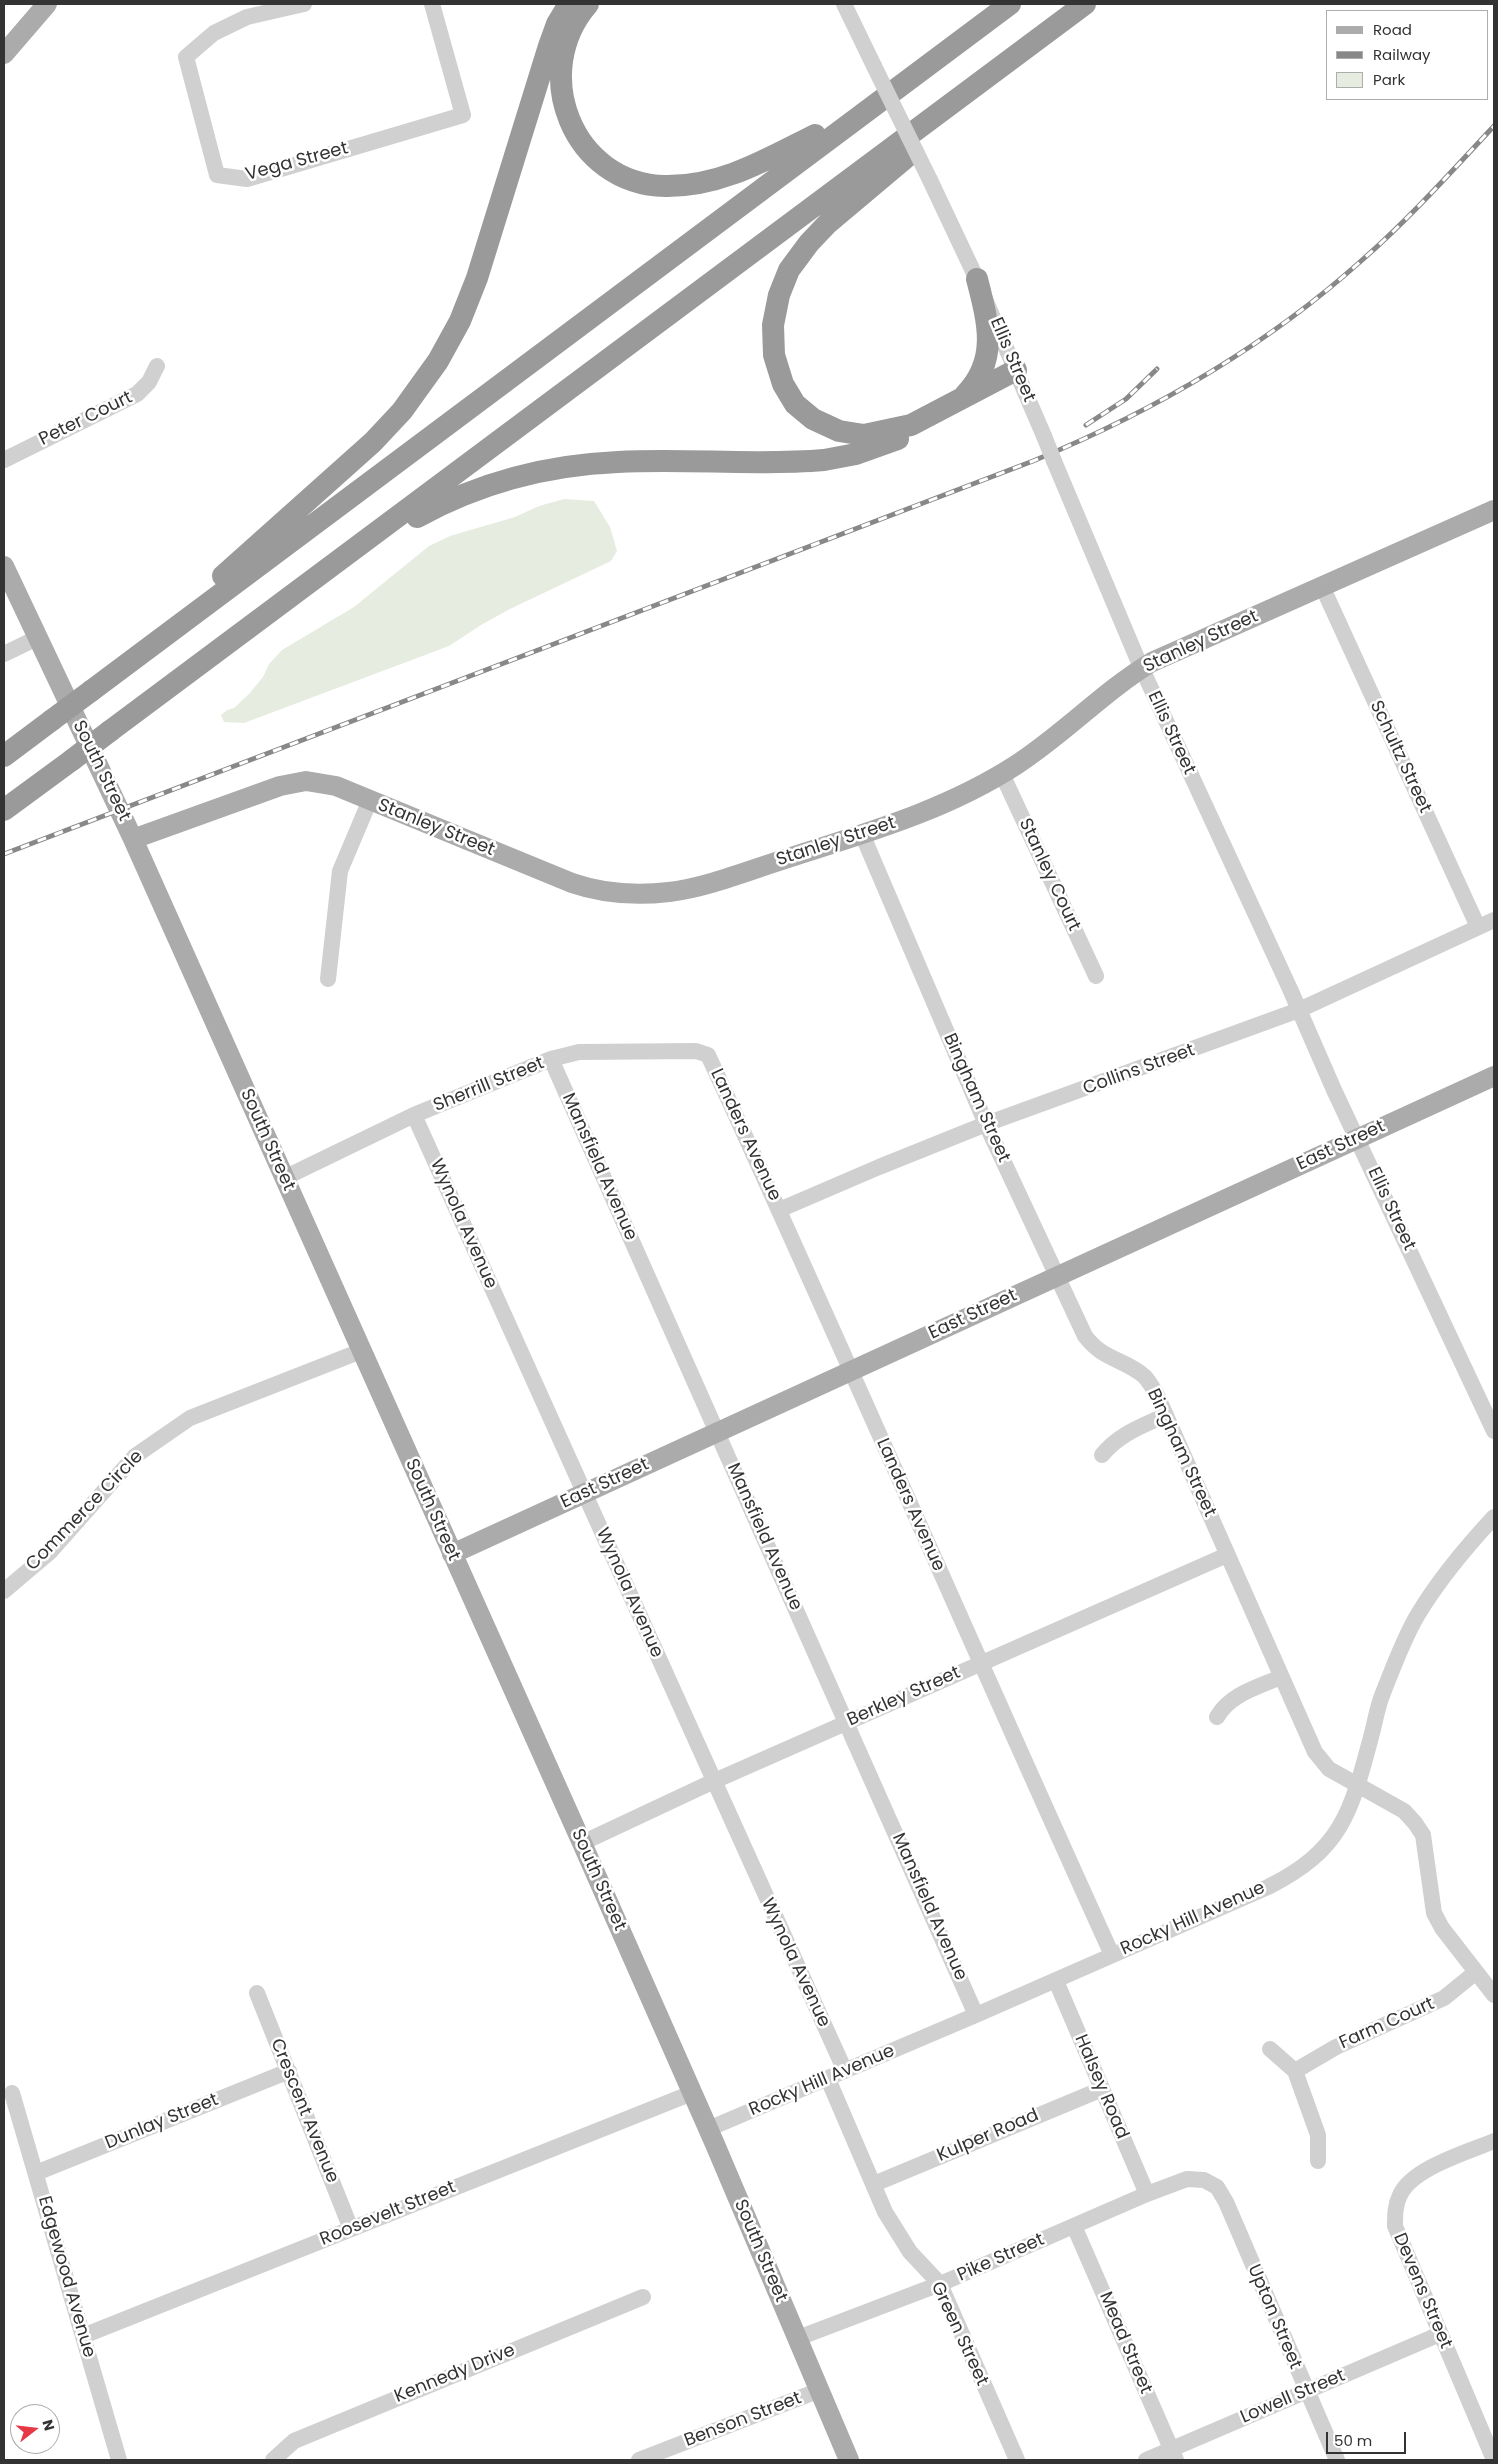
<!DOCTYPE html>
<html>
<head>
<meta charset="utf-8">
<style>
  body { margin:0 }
  #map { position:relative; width:1498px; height:2464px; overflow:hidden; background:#fff; font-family:Poppins,sans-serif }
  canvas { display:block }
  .frame { position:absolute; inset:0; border:5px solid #333; pointer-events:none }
  .legend { position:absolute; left:1326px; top:10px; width:162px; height:90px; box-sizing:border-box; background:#fff; border:1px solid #adadad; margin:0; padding:6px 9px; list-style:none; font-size:15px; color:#333 }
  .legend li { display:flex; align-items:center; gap:10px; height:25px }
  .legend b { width:25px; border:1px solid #adadad }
  .north { position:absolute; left:10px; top:2404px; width:50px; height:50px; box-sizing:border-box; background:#fff; border:1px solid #adadad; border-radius:50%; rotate:74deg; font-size:14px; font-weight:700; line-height:20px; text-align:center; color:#333 }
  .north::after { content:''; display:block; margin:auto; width:18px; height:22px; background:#e63946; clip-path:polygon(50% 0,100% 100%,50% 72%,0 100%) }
  .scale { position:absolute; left:1326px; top:2432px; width:80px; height:22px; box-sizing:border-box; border:2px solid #333; border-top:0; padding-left:6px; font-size:15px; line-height:18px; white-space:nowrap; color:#333; -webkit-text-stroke:4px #fff; paint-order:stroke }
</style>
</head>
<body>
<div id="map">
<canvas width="1498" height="2464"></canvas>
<div class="frame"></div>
<ul class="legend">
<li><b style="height:6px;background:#ababab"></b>Road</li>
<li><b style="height:6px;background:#888"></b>Railway</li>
<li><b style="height:14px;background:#e6ecdf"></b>Park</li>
</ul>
<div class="north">N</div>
<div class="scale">50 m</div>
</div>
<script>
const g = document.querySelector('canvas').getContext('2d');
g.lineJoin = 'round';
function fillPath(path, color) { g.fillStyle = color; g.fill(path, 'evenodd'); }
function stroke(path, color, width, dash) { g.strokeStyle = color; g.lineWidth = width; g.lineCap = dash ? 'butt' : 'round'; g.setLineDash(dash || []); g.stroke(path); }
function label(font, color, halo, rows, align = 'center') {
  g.font = font + ' Poppins,sans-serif'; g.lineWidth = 5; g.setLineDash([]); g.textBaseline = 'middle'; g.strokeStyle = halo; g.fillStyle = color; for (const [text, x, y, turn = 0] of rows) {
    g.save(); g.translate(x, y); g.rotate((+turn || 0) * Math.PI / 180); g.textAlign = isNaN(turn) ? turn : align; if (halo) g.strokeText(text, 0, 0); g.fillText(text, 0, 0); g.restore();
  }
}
fillPath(new Path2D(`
  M564 499 594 501 610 527 617 551 611 561 510 609 481 625 449 646 244 723 224 722 221 715 227 710 234 708 249 694 263 677 269 664 282 650 354 607 429 546 450 536 515 517 539 506Z`), '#e6ecdf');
stroke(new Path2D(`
  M304 4 247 17 214 33 186 57 217 175 247 179 463 115 432 4
  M844 4 874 66
  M930 180 972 269 1044 436
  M4 460 137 394 149 382 157 366
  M1054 461 1137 658 1290 989 1334 1090 1494 1431
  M1322 586 1478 927
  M4 654 37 638
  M1002 774 1096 976
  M862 834 986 1124 1085 1336C1104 1361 1123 1358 1144 1376 1149 1381 1152 1387 1156 1393L1315 1752 1329 1769 1404 1811 1415 1823 1423 1835 1434 1913 1442 1928 1494 1995
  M328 979 340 871 370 800
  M551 1059 976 2015
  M414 1115C558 1434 699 1754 845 2071
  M284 1178 414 1115 551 1059 579 1052 696 1051 708 1055C846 1354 976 1656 1112 1955
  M779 1210 879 1167 986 1124 1299 1010 1494 920
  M1102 1455C1119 1434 1142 1426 1166 1415
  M4 1591 50 1552 135 1456 190 1418 361 1351
  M1217 1717C1230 1694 1258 1687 1281 1677
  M582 1843 712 1782 1227 1555
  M1056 1981 1147 2194
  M257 1993 351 2229
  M1270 2049 1295 2071 1318 2135V2161
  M1295 2071 1336 2047 1444 1998 1476 1972
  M828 2079 885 2212 910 2252 940 2284 1017 2460
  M12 2093 119 2460
  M708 2129 976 2015 1268 1887C1342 1850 1351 1812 1371 1737 1375 1723 1377 1707 1383 1693 1393 1668 1403 1640 1417 1616 1436 1584 1468 1545 1494 1517
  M1494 2141C1468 2152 1412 2168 1400 2195 1395 2205 1395 2215 1395 2226L1494 2460
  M36 2173 289 2071
  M874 2184 1102 2089
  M1074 2226 1176 2460
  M83 2336 692 2093
  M798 2338 940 2284 1147 2194 1187 2179 1204 2180 1217 2187 1226 2202 1337 2460
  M273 2460 294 2441 643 2297
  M639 2460 820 2390
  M1146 2460 1440 2334`), '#d0d0d0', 16);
stroke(new Path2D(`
  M4 54 47 4
  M4 566 133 839 582 1843 714 2142 849 2460
  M133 839 280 786 306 781 336 786 572 883C604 894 635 896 669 892 708 887 747 871 785 859 865 833 945 811 1016 765 1064 734 1104 691 1152 662L1494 510
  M452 1554 1494 1076`), '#ababab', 20);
stroke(new Path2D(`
  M588 4C529 72 572 184 665 186 721 187 767 159 815 135
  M910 154 828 223 809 243 789 270 779 295 773 325 774 355 783 384 795 404 813 419 839 431 864 435 911 425 1016 370
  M965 395C999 360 988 322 977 279
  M417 517C479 483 547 465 618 462 686 458 755 466 824 460L856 454 898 439
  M223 576 373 442 402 411 438 361 460 321 477 278 549 46 557 24 569 4
  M91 691C398 463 703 232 1010 4
  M110 731 1085 4
  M4 756 52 720
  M4 810 72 760`), '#9a9a9a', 22);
const rail = new Path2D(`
  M1086 425 1126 399 1157 369
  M4 854 1033 461C1152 412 1265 347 1361 261 1409 219 1451 172 1494 126`);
stroke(rail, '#888', 5);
stroke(rail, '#fff', 3, [9]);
stroke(new Path2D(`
  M874 66 930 180
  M1044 436 1054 461`), '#d0d0d0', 16);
stroke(new Path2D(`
  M52 720 91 691
  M72 760 110 731`), '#9a9a9a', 22);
label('18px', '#333', '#fff', [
  ["Vega Street",297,162,-15],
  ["Ellis Street",1012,360,67],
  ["Peter Court",86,419,-26],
  ["Stanley Street",1201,642,-25],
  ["Ellis Street",1171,733,65],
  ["Schultz Street",1400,757,65],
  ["South Street",101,771,64],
  ["Stanley Street",436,828,22],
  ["Stanley Street",836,842,-18],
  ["Stanley Court",1049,875,65],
  ["Collins Street",1139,1070,-20],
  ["Sherrill Street",489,1085,-22],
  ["Bingham Street",976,1098,66],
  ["Landers Avenue",745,1135,65],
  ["South Street",267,1140,66],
  ["East Street",1341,1146,-25],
  ["Mansfield Avenue",599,1167,66],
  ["Ellis Street",1391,1209,65],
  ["Wynola Avenue",463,1224,66],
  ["East Street",973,1315,-25],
  ["Bingham Street",1181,1453,65],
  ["East Street",605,1484,-25],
  ["Landers Avenue",910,1505,66],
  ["South Street",432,1510,66],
  ["Commerce Circle",85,1511,-46],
  ["Mansfield Avenue",764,1537,66],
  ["Wynola Avenue",629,1593,66],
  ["Berkley Street",904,1697,-24],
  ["South Street",598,1880,66],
  ["Mansfield Avenue",929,1907,66],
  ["Rocky Hill Avenue",1193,1919,-24],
  ["Wynola Avenue",795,1963,65],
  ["Farm Court",1387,2024,-24],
  ["Rocky Hill Avenue",822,2081,-23],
  ["Halsey Road",1101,2087,67],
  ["Crescent Avenue",304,2111,68],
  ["Dunlay Street",162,2122,-22],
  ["Kulper Road",988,2136,-23],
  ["Roosevelt Street",388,2214,-22],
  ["South Street",760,2251,67],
  ["Pike Street",1001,2258,-24],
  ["Edgewood Avenue",66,2277,74],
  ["Devens Street",1422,2291,67],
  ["Upton Street",1274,2317,67],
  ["Green Street",959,2334,65],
  ["Mead Street",1125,2343,67],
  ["Kennedy Drive",455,2374,-22],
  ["Lowell Street",1293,2397,-23],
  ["Benson Street",743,2420,-21]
]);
</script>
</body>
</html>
